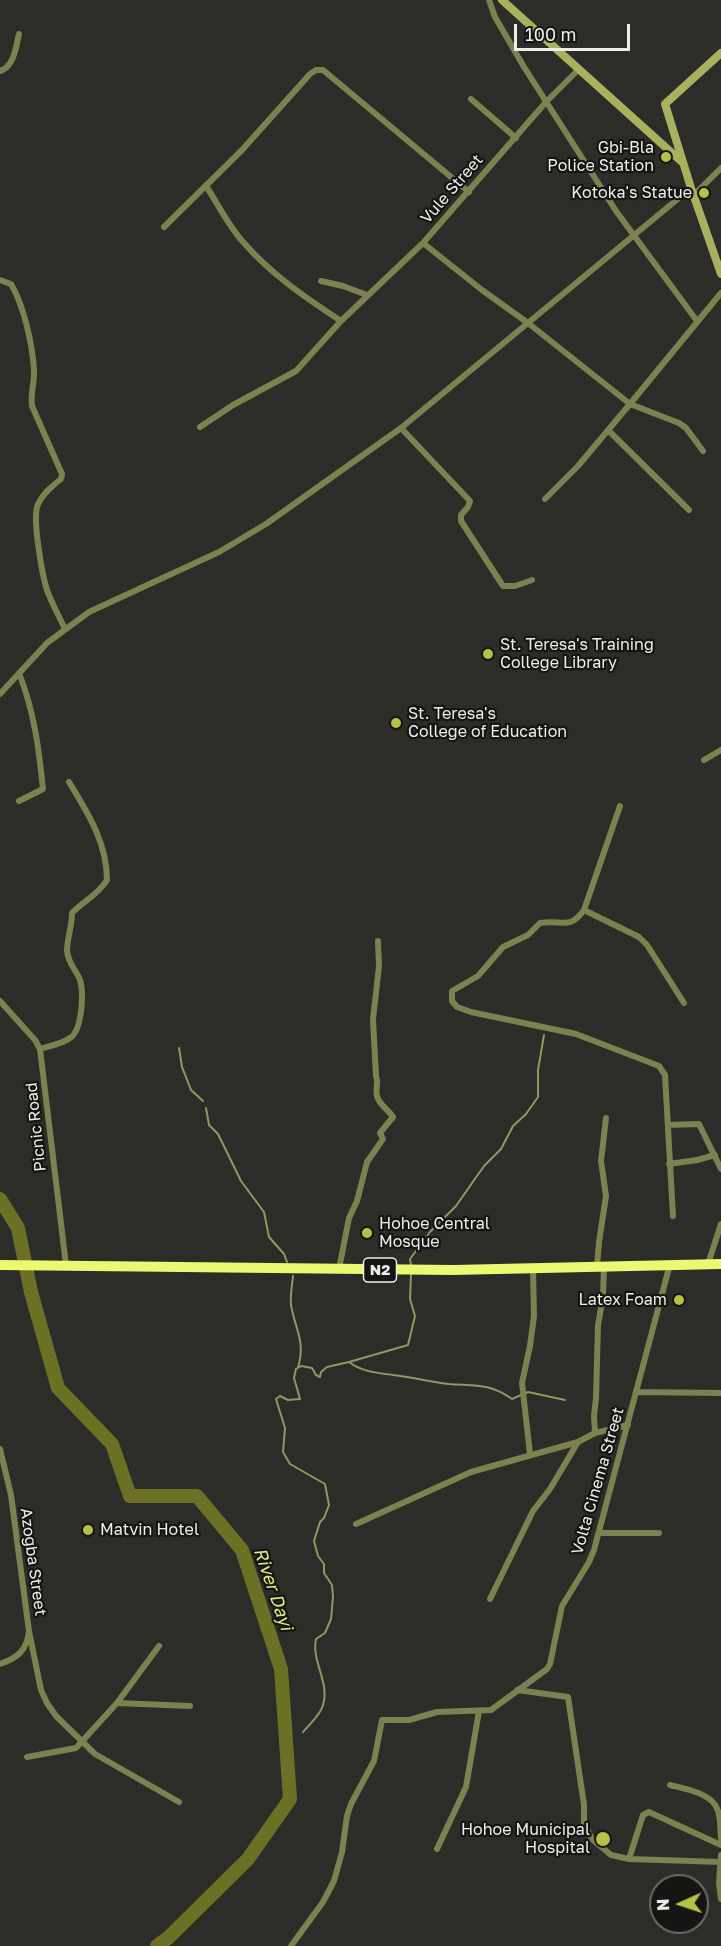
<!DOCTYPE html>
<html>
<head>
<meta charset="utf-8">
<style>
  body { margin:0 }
  #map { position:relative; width:721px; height:1946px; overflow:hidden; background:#2c2d28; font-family:"Golos Text",sans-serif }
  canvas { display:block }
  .north { position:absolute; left:649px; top:1874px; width:60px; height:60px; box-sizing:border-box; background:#151513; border:2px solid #6b6c69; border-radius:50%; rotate:267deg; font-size:16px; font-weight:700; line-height:24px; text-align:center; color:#edeeea }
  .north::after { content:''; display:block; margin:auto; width:21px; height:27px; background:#b8c147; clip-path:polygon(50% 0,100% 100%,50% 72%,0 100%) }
  .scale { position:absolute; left:514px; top:24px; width:116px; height:27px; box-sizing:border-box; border:3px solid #edeeea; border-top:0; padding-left:8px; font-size:18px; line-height:21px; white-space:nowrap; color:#edeeea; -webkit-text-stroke:4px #151513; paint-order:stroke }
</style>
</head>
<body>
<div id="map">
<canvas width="721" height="1946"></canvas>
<div class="north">N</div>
<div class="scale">100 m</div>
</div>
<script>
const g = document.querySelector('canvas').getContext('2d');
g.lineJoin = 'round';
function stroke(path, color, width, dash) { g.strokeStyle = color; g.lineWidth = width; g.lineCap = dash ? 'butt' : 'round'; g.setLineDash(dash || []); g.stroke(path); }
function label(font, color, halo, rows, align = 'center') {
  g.font = font + ' "Golos Text",sans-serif'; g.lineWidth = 4.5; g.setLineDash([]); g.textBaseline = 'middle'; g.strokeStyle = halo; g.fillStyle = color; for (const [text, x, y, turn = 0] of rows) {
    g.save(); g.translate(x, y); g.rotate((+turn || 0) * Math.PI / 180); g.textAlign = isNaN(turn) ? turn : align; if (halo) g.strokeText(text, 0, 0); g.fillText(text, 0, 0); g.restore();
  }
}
stroke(new Path2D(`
  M179 1048 182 1067 191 1090 203 1101
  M206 1108 209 1125 218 1134 241 1181 264 1212 269 1237 284 1254 287 1262
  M411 1265 410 1259 430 1232 456 1206 484 1166 501 1149 513 1126 526 1114 538 1097V1070L544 1035
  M293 1276C292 1286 290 1295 291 1305 295 1329 306 1342 298 1367
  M349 1362 408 1345 415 1316 410 1299 411 1274
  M303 1732C309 1725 321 1714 323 1705 330 1682 311 1661 316 1639L325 1633 331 1619 333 1597 332 1585 324 1573V1564L318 1556 314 1541 320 1522 324 1518 329 1505 325 1484 290 1464 283 1452 285 1428 276 1399 280 1396 288 1400 300 1399 294 1378 296 1369 301 1366 312 1368 316 1375 320 1377 321 1372 327 1367 349 1362C362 1372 378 1373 393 1375 412 1377 431 1382 449 1384 475 1386 489 1383 512 1399L528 1392 565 1400`), '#929660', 2);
stroke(new Path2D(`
  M0 1199 18 1228 31 1292 58 1388 112 1444 130 1496H197L242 1550 281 1669 290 1799 248 1859 168 1938 157 1946`), '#6b7025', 14);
stroke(new Path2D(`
  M489 0 495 17 524 67 616 211 697 321
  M0 71C14 67 16 47 19 34
  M471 99 516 138
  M206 186C218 204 229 227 244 243 272 275 306 298 341 321
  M694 195 721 168
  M164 227 242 150 310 74 316 70H323L469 192
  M423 243 482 290 528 323 630 404 578 466 545 499
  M0 280 11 284C24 306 32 343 34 369 35 382 30 393 32 406L62 474 61 479C52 486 41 495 37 507 33 523 42 574 47 590 52 604 59 616 65 629
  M321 281 343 286 367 295
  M200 427 233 405 296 371 341 321 423 243 546 102 578 70
  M401 428 470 501 468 507 461 515V521L503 586H515L532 580
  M608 430 689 510
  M703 451 686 428 679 423 630 404 721 293
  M19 673C34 711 39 749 43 789L19 801
  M0 694 47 643 89 612 219 552 266 524 401 428 691 188
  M704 760 721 750
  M620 806 584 910C569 931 562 919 540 923L528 935 503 947 478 976 452 991V1001L457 1007 471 1012 576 1034 659 1066 665 1075 673 1216
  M584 910 639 937 647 945 684 1003
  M0 1001 35 1040 40 1049 66 1265
  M40 1049C49 1046 62 1044 70 1038 82 1031 84 993 80 980 76 970 68 963 67 951 67 939 72 926 72 913 83 901 98 895 107 880 107 843 88 813 69 782
  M668 1125 699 1124 721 1169
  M669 1164 697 1160 715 1155
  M708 1264 721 1224
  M597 1266 599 1242 606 1196 601 1161 606 1118
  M339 1269 349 1218 357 1201 367 1162 383 1139 380 1133 393 1117C388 1109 379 1105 377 1096 375 1088 379 1084 376 1076L373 1019 379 966 378 941
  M637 1392 721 1393
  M595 1433 594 1416 596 1398 598 1325 603 1297 604 1266
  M0 1449 11 1495 29 1631C27 1650 18 1658 0 1664
  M530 1454 522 1383 530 1346 534 1316 533 1268
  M356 1524 471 1472 578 1442
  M599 1533H659
  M490 1599 533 1511 550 1489 578 1442 595 1433 628 1425
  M29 1631 41 1690 47 1703 56 1716 95 1754 179 1802
  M517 1690 568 1697 584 1805V1824L592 1839 611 1855 629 1859 721 1862
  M117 1703 190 1706
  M27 1757 76 1748 117 1703 159 1646
  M670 1785C685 1789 713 1793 718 1811 721 1819 720 1830 721 1839
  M437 1849 466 1787 479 1711
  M721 1855 719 1883 721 1899
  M629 1859 643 1815 649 1812 721 1845
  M291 1946 323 1902 334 1881 342 1852 347 1816 351 1804 374 1761 382 1720H409L437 1712 491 1710 547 1669 550 1664 562 1606 589 1562 594 1550 670 1264`), '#7c814f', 6);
stroke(new Path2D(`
  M502 0 682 162
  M721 53 665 104 691 188 721 274`), '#a9b15e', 8);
stroke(new Path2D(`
  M0 1265 453 1270 721 1264`), '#ecf871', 10);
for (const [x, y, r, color] of [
  [666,157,6,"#b8c147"],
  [704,193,6,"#b8c147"],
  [488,654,6,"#b8c147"],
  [396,723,6,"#b8c147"],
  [367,1233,6,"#b8c147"],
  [679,1300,6,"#b8c147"],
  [88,1530,6,"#b8c147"],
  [603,1839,8,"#b8c147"]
]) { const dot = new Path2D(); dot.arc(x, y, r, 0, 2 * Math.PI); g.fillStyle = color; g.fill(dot); stroke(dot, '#151513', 2); }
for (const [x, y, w] of [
  [380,1270,33]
]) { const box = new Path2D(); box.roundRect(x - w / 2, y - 12, w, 24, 4.5); g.fillStyle = '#151513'; g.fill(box); stroke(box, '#edeeea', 1.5); }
label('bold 15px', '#edeeea', null, [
  ["N2",380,1270]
]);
label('16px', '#edeeea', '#151513', [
  ["Gbi-Bla",654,148],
  ["Police Station",654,166],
  ["Kotoka's Statue",692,193],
  ["St. Teresa's Training",500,645,"left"],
  ["College Library",500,663,"left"],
  ["St. Teresa's",408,714,"left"],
  ["College of Education",408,732,"left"],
  ["Hohoe Central",379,1224,"left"],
  ["Mosque",379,1242,"left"],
  ["Latex Foam",667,1300],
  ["Matvin Hotel",100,1530,"left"],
  ["Hohoe Municipal",590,1830],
  ["Hospital",590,1848]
], 'right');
label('16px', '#edeeea', '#151513', [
  ["Vule Street",452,189,-49],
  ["Picnic Road",36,1127,-96],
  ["Volta Cinema Street",598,1481,-74],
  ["Azogba Street",33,1562,82]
]);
label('italic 18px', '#dfe981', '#151513', [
  ["River Dayi",273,1589,71]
]);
</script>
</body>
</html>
